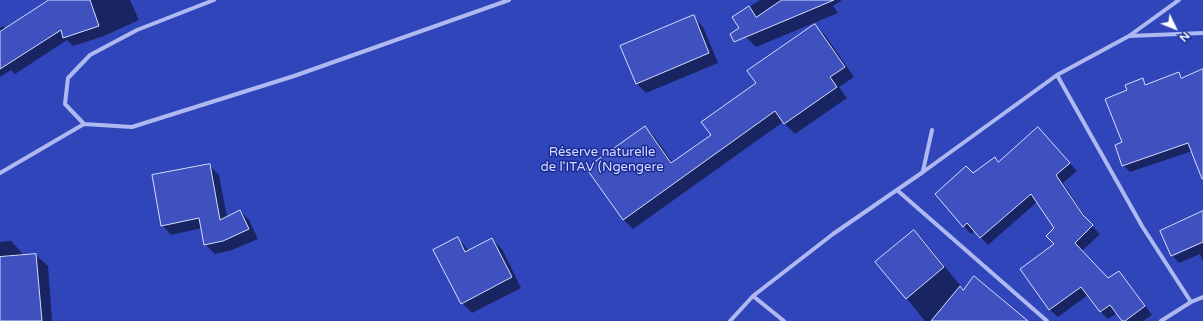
<!DOCTYPE html>
<html>
<head>
<meta charset="utf-8">
<style>
  body { margin:0 }
  #map { position:relative; width:1203px; height:321px; overflow:hidden; background:#192b99; font-family:"Varela Round",sans-serif }
  canvas { display:block }
  .north { position:absolute; left:1155px; top:8px; width:40px; height:40px; -webkit-text-stroke:3px #192b99; paint-order:stroke; rotate:133deg; font-size:11px; font-weight:700; line-height:16px; text-align:center; color:#fff }
  .north::after { content:''; display:block; margin:auto; width:14px; height:18px; background:#fff; clip-path:polygon(50% 0,100% 100%,50% 72%,0 100%) }
</style>
</head>
<body>
<div id="map">
<canvas width="1203" height="321"></canvas>
<div class="north">N</div>
</div>
<script>
const g = document.querySelector('canvas').getContext('2d');
g.lineJoin = 'round';
function fillPath(path, color) { g.fillStyle = color; g.fill(path, 'evenodd'); }
function stroke(path, color, width, dash) { g.strokeStyle = color; g.lineWidth = width; g.lineCap = dash ? 'butt' : 'round'; g.setLineDash(dash || []); g.stroke(path); }
function label(font, color, halo, rows, align = 'center') {
  g.font = font + ' "Varela Round",sans-serif'; g.lineWidth = 3; g.setLineDash([]); g.textBaseline = 'middle'; g.strokeStyle = halo; g.fillStyle = color; for (const [text, x, y, turn = 0] of rows) {
    g.save(); g.translate(x, y); g.rotate((+turn || 0) * Math.PI / 180); g.textAlign = isNaN(turn) ? turn : align; if (halo) g.strokeText(text, 0, 0); g.fillText(text, 0, 0); g.restore();
  }
}
fillPath(new Path2D(`
  M0 0H1203V321H0Z`), '#3045b9');
fillPath(new Path2D(`
  M51 0H130L139 20 104 36 73 46 67 40 15 74 11 70 0 77V28L3 26 6 29Z
  M760 0H842L833 6 838 13 756 47 746 37 734 17Z
  M693 17 703 27 718 63 646 93 636 83Z
  M815 25 825 35 854 77 839 87 847 98 795 134 783 122 633 229 623 219 645 127 655 137 673 163 712 135 757 84Z
  M1203 71V180L1192 151 1130 172 1123 165 1129 91 1142 79 1148 85 1178 74 1183 78Z
  M1038 128 1077 171 1063 183 1090 224 1100 234 1082 251 1108 279 1118 272 1126 280 1152 315 1143 321H1123L1117 313 1108 319 1101 312 1088 295 1058 317 1050 310 1021 269 1055 244V228L1037 202 988 245 975 231 971 234 964 226 973 174 995 158 999 162Z
  M209 165 219 175 227 217 240 211 249 220 258 239 232 250 215 254 205 244 202 228 171 235 162 225Z
  M1203 227V262L1200 254 1179 263 1172 255ZM1199 243V244L1174 256V254Z
  M914 231 923 240 964 290 1027 321H925L877 262Z
  M458 238 469 251 492 239 502 249 521 288 472 313 462 303Z
  M11 241 22 253V256L36 255 48 266 52 321H0V242Z`), '#0007');
const building = new Path2D(`
  M49 0H90L99 26 63 38 61 30 0 69V32Z
  M782 0H834L734 42 730 34 739 28 732 17 749 6 756 17Z
  M694 15 709 53 636 84 620 46Z
  M815 24 845 67 830 77 837 87 784 124 775 111 623 220 586 168 645 126 671 163 711 135 701 122 756 83 747 71Z
  M1203 69V179H1202L1188 143 1122 166 1115 145 1122 142 1105 99 1127 90 1125 85 1143 78 1145 85 1179 72 1181 78Z
  M1038 127 1070 163 1056 175 1083 215 1093 225 1075 243 1108 278 1119 271 1145 306 1125 321H1122L1110 305 1100 312 1081 287 1049 310 1020 269 1054 244 1046 236 1054 228 1031 194 980 238 967 223 963 227 935 194 966 166 973 173 995 157 998 162Z
  M210 164 220 220 240 210 249 229 223 241 204 245 199 218 161 226 152 175Z
  M1203 211V242L1171 256 1160 231Z
  M914 230 944 267 906 299 875 262Z
  M458 237 465 252 492 238 512 277 461 304 433 250Z
  M36 254 42 321H0V257Z
  M974 276 1028 321H931L960 286 963 290Z`);
fillPath(building, '#3e51be');
stroke(building, '#d6dcfc', 1);
stroke(new Path2D(`
  M214 0 137 30 90 55 68 78 65 104 84 124 132 127 294 76 509 0
  M1129 36 1203 33
  M1057 75 1142 226 1191 302
  M923 171 932 130
  M0 173 84 124
  M897 190 1047 321
  M753 296 784 321
  M730 321 753 296 833 234 923 172 1057 75 1129 36 1179 0
  M1161 321 1191 302 1203 297`), '#aeb9f1', 4);
label('13px', '#d6dcfc', '#192b99', [
  ["Réserve naturelle",602,153],
  ["de l'ITAV (Ngengere",602,168]
]);
</script>
</body>
</html>
